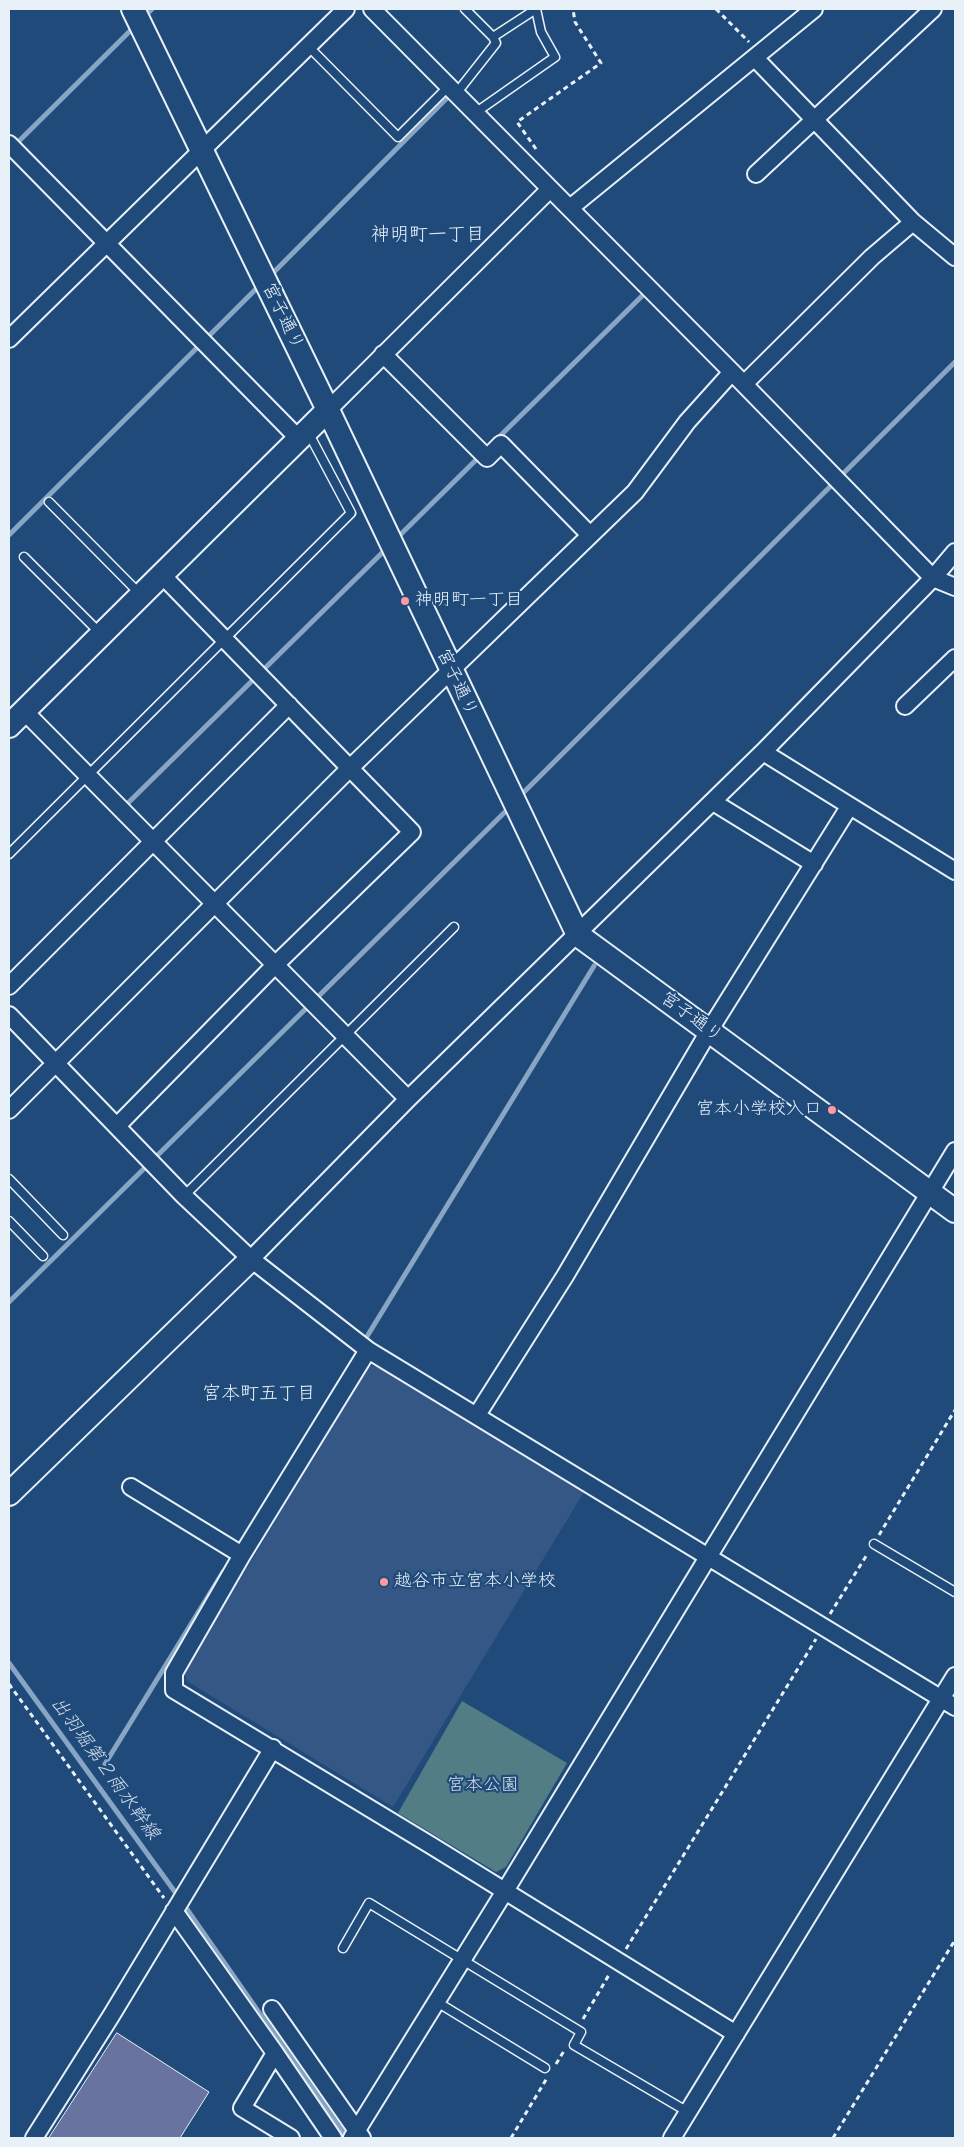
<!DOCTYPE html>
<html>
<head>
<meta charset="utf-8">
<style>
  body { margin:0 }
  #map { position:relative; width:964px; height:2147px; overflow:hidden; background:#1f4a7a; font-family:Mynerve,sans-serif }
  canvas { display:block }
  .frame { position:absolute; inset:0; border:10px solid #e8f1f8; pointer-events:none }
</style>
</head>
<body>
<div id="map">
<canvas width="964" height="2147"></canvas>
<div class="frame"></div>
</div>
<script>
const g = document.querySelector('canvas').getContext('2d');
g.lineJoin = 'round';
function fillPath(path, color) { g.fillStyle = color; g.fill(path, 'evenodd'); }
function stroke(path, color, width, dash) { g.strokeStyle = color; g.lineWidth = width; g.lineCap = dash ? 'butt' : 'round'; g.setLineDash(dash || []); g.stroke(path); }
function label(font, color, halo, rows, align = 'center') {
  g.font = font + ' Mynerve,"Klee One",sans-serif'; g.lineWidth = 4.5; g.setLineDash([]); g.textBaseline = 'middle'; g.strokeStyle = halo; g.fillStyle = color; for (const [text, x, y, turn = 0] of rows) {
    g.save(); g.translate(x, y); g.rotate((+turn || 0) * Math.PI / 180); g.textAlign = isNaN(turn) ? turn : align; if (halo) g.strokeText(text, 0, 0); g.fillText(text, 0, 0); g.restore();
  }
}
fillPath(new Path2D(`
  M369 1366 380 1367 584 1492 393 1807 187 1681 184 1672Z`), '#355785');
fillPath(new Path2D(`
  M462 1701 567 1763 506 1867 496 1872 398 1813Z`), '#527d85');
stroke(new Path2D(`
  M144 17 152 9
  M14 146 134 27
  M270 276 446 99
  M496 440 642 296
  M9 535 260 285
  M397 538 481 455
  M518 798 955 362
  M127 804 387 548
  M9 1302 511 806
  M363 1343 594 966
  M9 1663 175 1892
  M105 1764 223 1572
  M184 1905 343 2133`), '#88a5c4', 5);
const building = new Path2D(`
  M117 2033 209 2092 180 2138H49Z`);
fillPath(building, '#68749f');
stroke(building, '#e8f1f8', 1);
const lane = new Path2D(`
  M465 9 493 37 536 9
  M308 46 398 137 448 87
  M455 95 496 43 493 37
  M475 113 555 57 541 32 536 9
  M49 502 140 594
  M24 557 100 633
  M9 854 351 513 308 432
  M9 1179 63 1235
  M184 1196 454 927
  M9 1221 43 1256
  M874 1544 955 1592
  M343 1948 369 1903 581 2032 574 2045 688 2112
  M437 2002 545 2068`);
const street = new Path2D(`
  M372 9 732 372 933 578 955 587
  M755 58 913 222 955 257
  M9 144 299 439
  M756 174 933 9
  M570 208 814 9
  M9 339 346 9
  M383 354 487 458 501 444 590 535
  M744 384 872 257 913 222
  M328 410 550 189
  M905 706 955 658
  M24 711 408 1099
  M763 752 955 871
  M713 802 814 864
  M9 986 289 705
  M9 1015 184 1196 251 1259 368 1350 955 1707
  M9 1110 350 768 635 492 687 422 732 372
  M117 1126 275 965 412 832 162 575
  M251 1259 408 1099 763 752 933 578 955 552
  M368 1350 242 1555 174 1673V1690L432 1846 736 2034
  M477 1415 565 1276 709 1031 849 807
  M131 1487 242 1555
  M174 1911 275 2053 242 2108 291 2138
  M272 2009 362 2138
  M275 2053 333 2138
  M34 2138 111 2016 273 1748
  M352 2138 505 1891 955 1151
  M672 2138 955 1676`);
const secondary = new Path2D(`
  M133 9 328 410 578 935 955 1211
  M9 726 328 410
  M9 1494 251 1259`);
stroke(lane, '#e8f1f8', 11);
stroke(street, '#e8f1f8', 20);
stroke(secondary, '#e8f1f8', 26);
stroke(new Path2D(`
  M716 9 749 42
  M536 149 517 122 601 63 575 22 573 9
  M879 1535 955 1410
  M830 1614 868 1553
  M9 1684 164 1898
  M626 1949 816 1639
  M583 2019 610 1973
  M556 2064 564 2051
  M511 2138 547 2078
  M833 2138 955 1940`), '#e8f1f8', 3, [5, 4]);
stroke(lane, '#1f4a7a', 8);
stroke(street, '#1f4a7a', 16);
stroke(secondary, '#1f4a7a', 22);
for (const [x, y, r, color] of [
  [405,601,5,"#ff9aa2"],
  [832,1110,5,"#ff9aa2"],
  [384,1582,5,"#ff9aa2"]
]) { const dot = new Path2D(); dot.arc(x, y, r, 0, 2 * Math.PI); g.fillStyle = color; g.fill(dot); stroke(dot, '#1f4a7a', 2); }
label('18px', '#e8f1f8', '#1f4a7a', [
  ["宮子通り",282,317,64],
  ["宮子通り",456,683,65],
  ["宮子通り",691,1018,36]
]);
label('18px', '#e8f1f8', '#1f4a7a', [
  ["神明町一丁目",415,601],
  ["宮本小学校入口",822,1110,"right"],
  ["越谷市立宮本小学校",394,1582]
], 'left');
label('18px', '#d2e0e7', '#1f4a7a', [
  ["宮本公園",483,1786]
]);
label('19px', '#e8f1f8', '#1f4a7a', [
  ["神明町一丁目",428,236],
  ["宮本町五丁目",259,1395]
]);
label('italic 19px', '#d0deeb', '#1f4a7a', [
  ["出羽堀第２雨水幹線",104,1769,54]
]);
</script>
</body>
</html>
